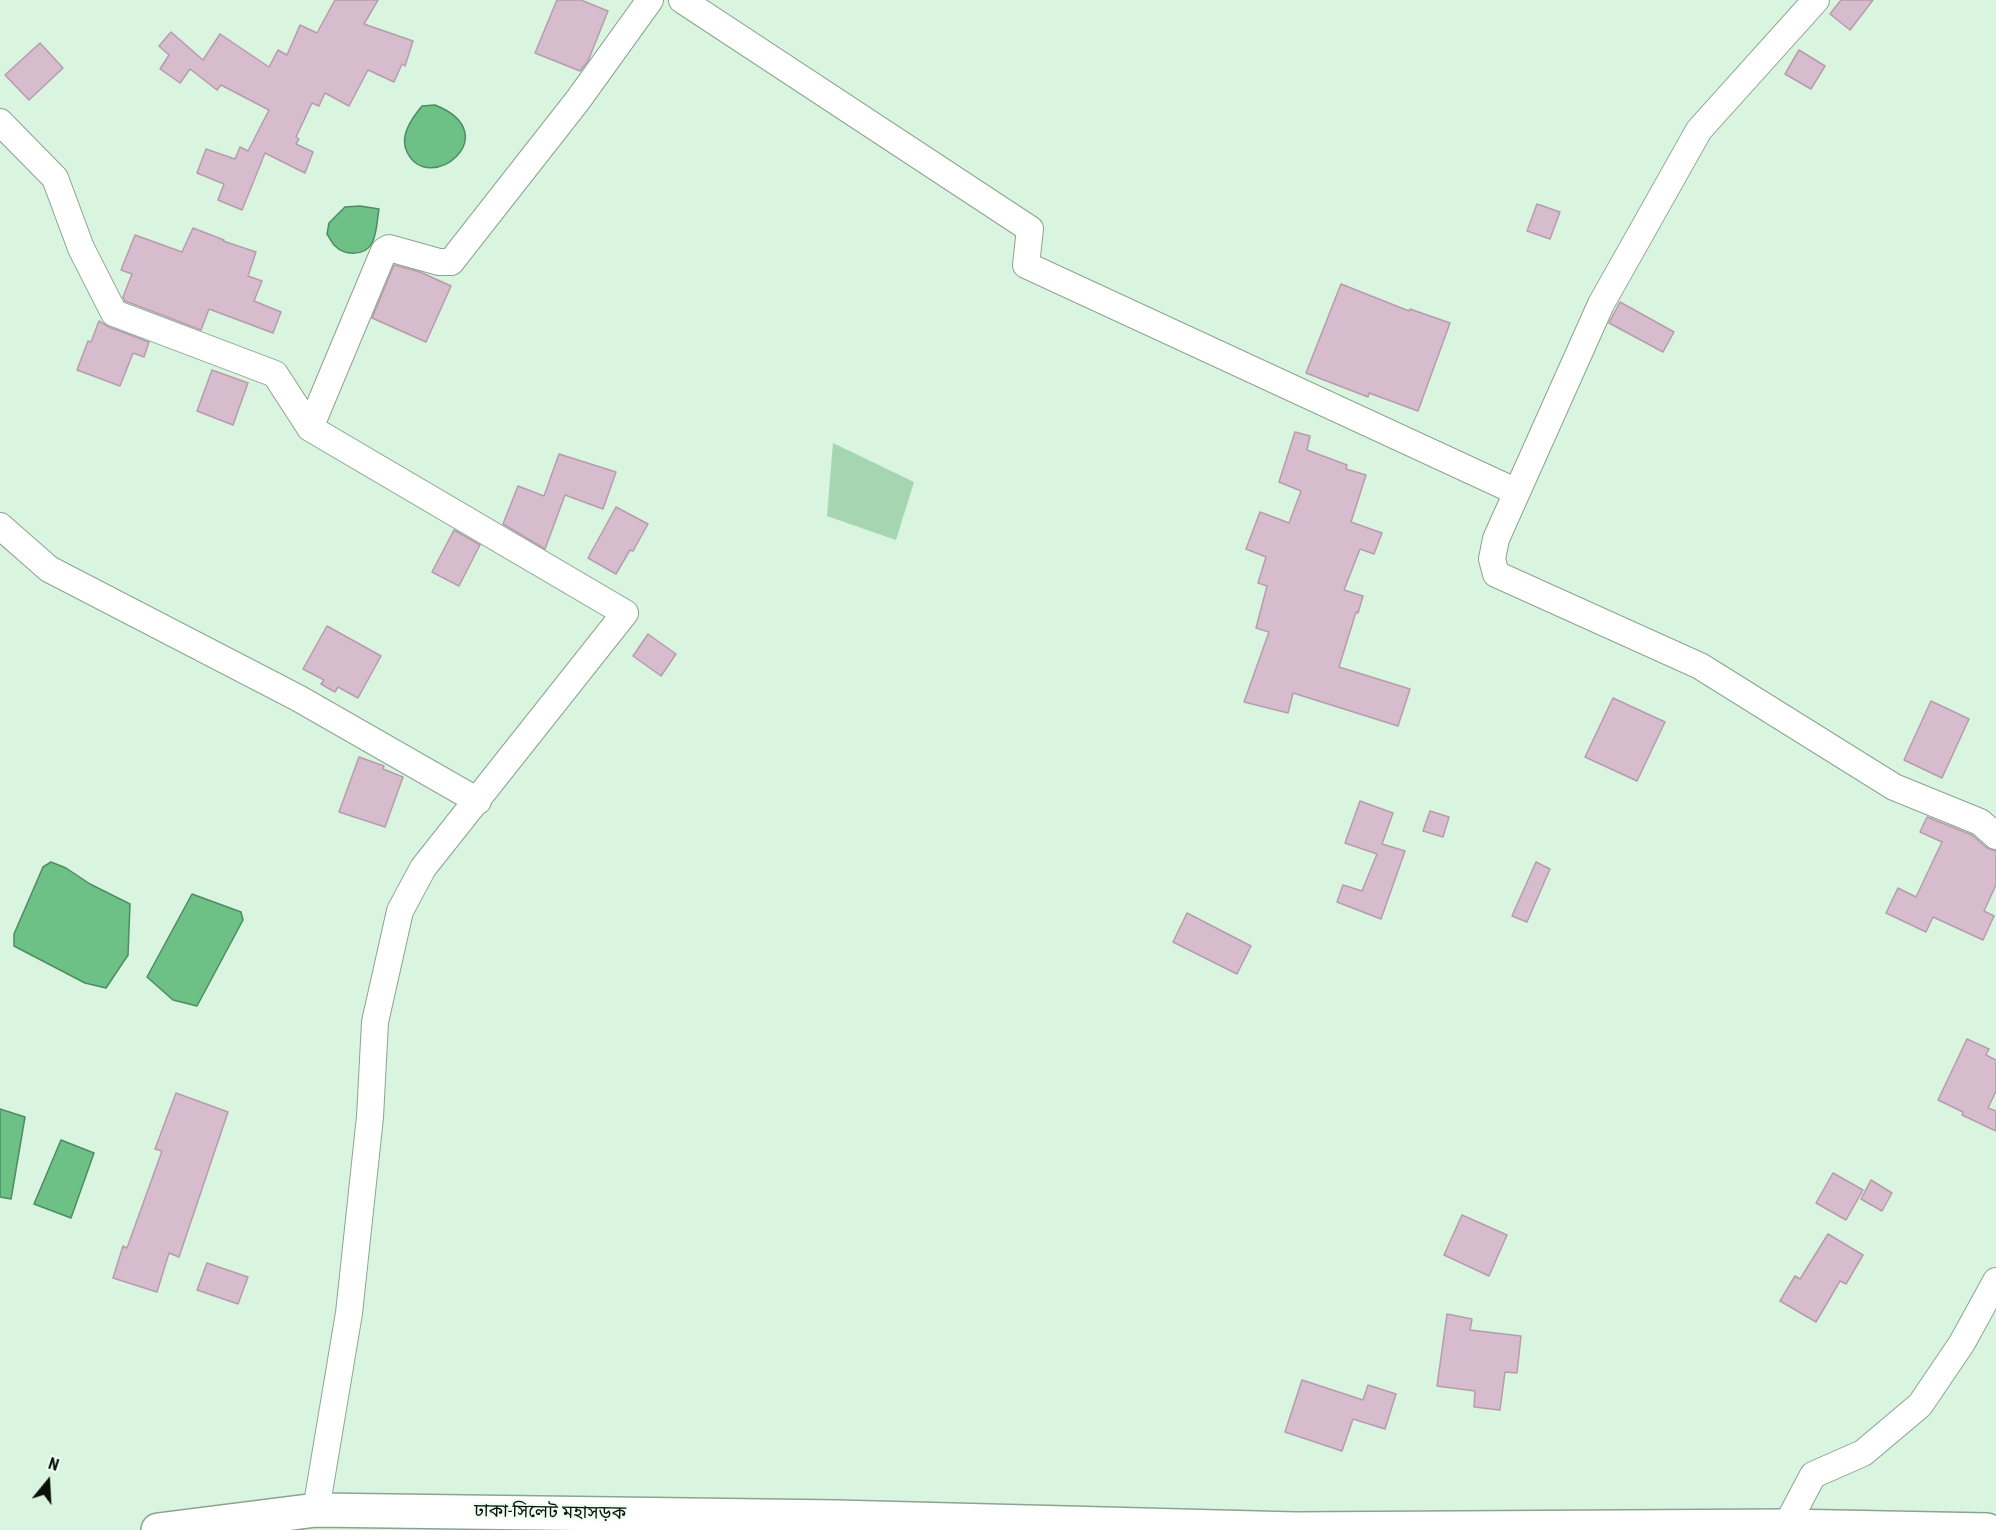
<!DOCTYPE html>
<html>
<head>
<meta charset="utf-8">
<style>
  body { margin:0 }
  #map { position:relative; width:1996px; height:1530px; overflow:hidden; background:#d9f4df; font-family:"Roboto Condensed",sans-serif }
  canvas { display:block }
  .north { position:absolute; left:18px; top:1452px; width:60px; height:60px; -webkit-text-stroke:4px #eefef1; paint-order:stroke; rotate:18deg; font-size:16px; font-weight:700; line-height:24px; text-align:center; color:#071009 }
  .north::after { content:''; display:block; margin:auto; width:21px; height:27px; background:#071009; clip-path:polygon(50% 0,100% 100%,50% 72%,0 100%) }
</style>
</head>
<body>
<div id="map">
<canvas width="1996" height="1530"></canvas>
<div class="north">N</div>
</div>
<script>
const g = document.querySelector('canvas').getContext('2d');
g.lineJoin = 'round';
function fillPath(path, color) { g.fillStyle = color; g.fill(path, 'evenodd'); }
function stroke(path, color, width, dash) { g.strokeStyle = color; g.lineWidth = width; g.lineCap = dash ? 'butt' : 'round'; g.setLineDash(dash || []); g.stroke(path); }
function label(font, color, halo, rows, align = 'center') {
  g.font = font + ' "Roboto Condensed","Noto Sans Bengali",sans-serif'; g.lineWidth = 4.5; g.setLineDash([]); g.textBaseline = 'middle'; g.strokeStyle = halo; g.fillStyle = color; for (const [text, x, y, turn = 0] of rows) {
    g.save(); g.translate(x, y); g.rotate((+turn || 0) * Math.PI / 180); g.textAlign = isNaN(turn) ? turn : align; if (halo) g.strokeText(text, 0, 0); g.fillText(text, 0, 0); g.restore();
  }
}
fillPath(new Path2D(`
  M833 443 914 482 896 540 827 516Z`), '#a5d6b1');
const water = new Path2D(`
  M435 105C508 134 429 197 407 152 399 136 412 118 422 106Z
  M360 206 379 209C377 220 377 234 372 243 365 256 345 256 335 246 332 243 329 237 327 234L329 223 345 207Z
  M51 862 66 868 90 884 130 904 128 955 106 988 85 983 14 946V934L43 867Z
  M192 894 241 912 243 920 197 1006 173 1000 147 977Z
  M0 1109 25 1117 11 1199 0 1197Z
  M61 1140 94 1153 71 1218 34 1204Z`);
fillPath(water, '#6dc187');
stroke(water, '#4e8c61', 1.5);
const building = new Path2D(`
  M335 0H378L364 24 413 41 405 66 402 64 394 82 368 70 349 106 325 93 319 106 312 103 296 137 299 139 296 144 313 152 305 173 265 153 242 210 218 200 224 184 197 173 206 149 235 159 240 147 248 151 269 110 221 85 217 90 190 69 180 83 160 69 169 55 159 46 171 32 203 60 220 34 269 67 278 50 287 55 300 25 317 33Z
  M557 0H581L608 11 588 61 580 71 535 53Z
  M1841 0H1873L1850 30 1830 14Z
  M40 43 63 68 29 100 5 75Z
  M1799 50 1825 66 1811 89 1785 74Z
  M1537 204 1560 212 1550 239 1527 231Z
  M193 228 224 240 223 241 256 252 248 276 262 281 254 301 281 312 273 333 209 309 201 330 125 301 123 297 132 274 121 270 135 235 182 252Z
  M394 265 420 272 451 286 426 342 372 318Z
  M1341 284 1409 311 1410 309 1450 323 1418 411 1369 393 1368 397 1306 373Z
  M1620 302 1674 332 1663 352 1609 323Z
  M99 321 109 327 149 342 144 357 133 353 120 386 77 370 88 341 91 342Z
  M212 370 248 383 233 425 197 411Z
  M1295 432 1310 436 1307 450 1347 465 1346 469 1366 475 1351 522 1382 533 1374 554 1360 549 1344 590 1363 596 1358 613 1356 612 1339 667 1410 689 1398 726 1293 693 1288 713 1244 702 1269 632 1256 628 1267 586 1258 583 1266 557 1246 549 1260 512 1289 523 1301 491 1279 482Z
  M559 454 616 472 603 509 565 495 545 549 503 524 518 486 544 496Z
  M616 507 648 524 633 551 630 550 616 574 588 558Z
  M454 530 480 545 459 586 432 572Z
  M327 626 381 656 358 698 338 687 335 692 321 684 324 680 303 669Z
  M648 634 676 654 661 676 633 656Z
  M1613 698 1665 722 1637 781 1585 757Z
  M1931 701 1969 719 1942 778 1904 760Z
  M359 757 384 766 383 769 403 777 385 827 339 812Z
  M1360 801 1393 813 1382 844 1405 851 1381 919 1337 902 1343 885 1362 891 1377 854 1345 843Z
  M1430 811 1449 817 1443 837 1423 831Z
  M1927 817 1972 835 1987 848 1996 851V885L1984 911 1994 916 1983 940 1933 917 1926 932 1886 913 1898 888 1916 897 1942 842 1920 832Z
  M1536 862 1550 869 1527 922 1512 916Z
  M1187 913 1251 946 1237 974 1173 942Z
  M1967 1039 1989 1049 1986 1055 1996 1060V1091L1988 1108 1996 1111V1131L1962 1115 1963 1112 1938 1100Z
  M176 1093 228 1112 179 1257 169 1253 157 1292 113 1278 123 1246 127 1248 162 1151 155 1149Z
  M1833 1173 1863 1190 1846 1220 1816 1203Z
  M1871 1180 1892 1193 1882 1211 1861 1199Z
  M1462 1215 1507 1235 1489 1276 1444 1255Z
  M1828 1234 1863 1255 1846 1284 1840 1281 1816 1322 1780 1301 1795 1276 1800 1279Z
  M207 1263 248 1277 238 1304 197 1290Z
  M1447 1314 1472 1319 1470 1330 1521 1336 1517 1373 1505 1372 1500 1410 1474 1407 1475 1391 1437 1386Z
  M1302 1380 1363 1400 1368 1385 1396 1394 1385 1429 1353 1419 1342 1451 1285 1432Z`);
fillPath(building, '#d7bccd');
stroke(building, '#b79cad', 1.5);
const minor = new Path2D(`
  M682 0 1030 229 1026 265 1517 492 1496 539 1492 559 1496 574 1700 666 1894 787 1980 822 1996 836
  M0 122 55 178 81 248 114 313 275 374 310 428 625 613 423 868 400 911 375 1022 370 1117 349 1313 316 1510
  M310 428 384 251 389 248 439 262H451L578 100 650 0
  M1517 492 1601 304 1699 130 1816 0
  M0 526 49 569 298 698 478 801
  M1786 1526 1813 1475 1863 1453 1920 1405 1962 1343 1996 1281`);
const highway = new Path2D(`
  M158 1530 316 1510 837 1517 1295 1529 1786 1526 1987 1530`);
stroke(minor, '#8ba490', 28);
stroke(highway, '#8ba490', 36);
stroke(minor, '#fff', 26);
stroke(highway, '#fff', 33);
label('18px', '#071009', '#eefef1', [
  ["ঢাকা-সিলেট মহাসড়ক",550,1513,1]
]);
</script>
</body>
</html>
